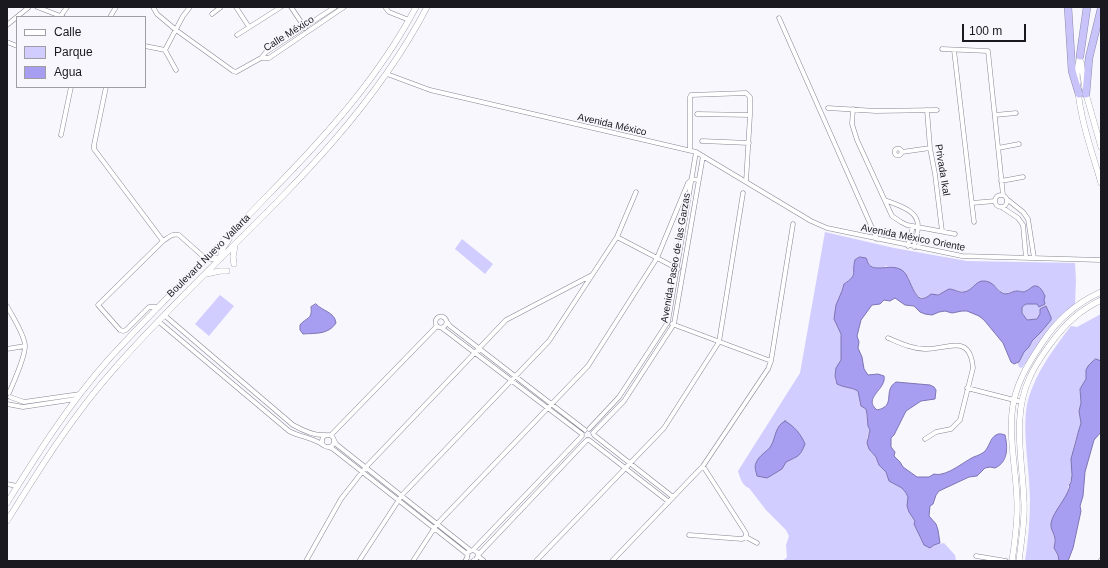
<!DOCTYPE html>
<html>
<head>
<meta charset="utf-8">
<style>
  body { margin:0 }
  #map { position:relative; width:1108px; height:568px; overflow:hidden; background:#f7f7fd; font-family:Arial,sans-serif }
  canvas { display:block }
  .frame { position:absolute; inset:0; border:8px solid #1a191f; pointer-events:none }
  .legend { position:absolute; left:16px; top:16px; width:130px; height:72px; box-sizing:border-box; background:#f7f7fd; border:1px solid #9f9ea4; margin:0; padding:5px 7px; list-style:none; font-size:12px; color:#1a191f }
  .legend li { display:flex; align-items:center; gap:8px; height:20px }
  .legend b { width:20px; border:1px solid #9f9ea4 }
  .scale { position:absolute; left:962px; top:24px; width:64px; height:18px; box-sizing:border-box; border:2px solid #1a191f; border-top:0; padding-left:5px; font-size:12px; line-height:14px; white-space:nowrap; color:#1a191f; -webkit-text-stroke:3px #f7f7fd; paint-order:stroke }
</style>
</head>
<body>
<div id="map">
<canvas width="1108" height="568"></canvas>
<div class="frame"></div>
<ul class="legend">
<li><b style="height:5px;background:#fff"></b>Calle</li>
<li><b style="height:11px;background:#d1cdff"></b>Parque</li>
<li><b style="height:11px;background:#a79df1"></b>Agua</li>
</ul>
<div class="scale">100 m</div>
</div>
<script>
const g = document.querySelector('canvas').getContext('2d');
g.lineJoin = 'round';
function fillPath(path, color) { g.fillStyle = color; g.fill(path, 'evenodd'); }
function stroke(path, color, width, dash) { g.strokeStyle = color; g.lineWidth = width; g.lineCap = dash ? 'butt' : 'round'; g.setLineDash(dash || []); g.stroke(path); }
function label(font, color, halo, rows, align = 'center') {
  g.font = font + ' Arial,sans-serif'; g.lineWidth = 3; g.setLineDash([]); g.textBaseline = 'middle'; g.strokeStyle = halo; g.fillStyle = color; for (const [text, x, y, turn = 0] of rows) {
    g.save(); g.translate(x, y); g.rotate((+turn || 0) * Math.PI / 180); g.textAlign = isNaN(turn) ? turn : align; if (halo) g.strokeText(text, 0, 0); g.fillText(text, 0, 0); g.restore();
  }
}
fillPath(new Path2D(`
  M825 232 894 248 967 261 1075 263 1076 281 1075 304 1056 320 1022 368 1019 367 1018 364 1024 352 1029 347 1032 341 1041 332 1051 317 1046 306C1038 314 1041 321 1027 320L1022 313V307L1026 304H1037L1039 307 1034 286 1024 292 1017 291 1006 294 1002 293 997 287H974C963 297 959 288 948 290 939 292 930 301 921 297 911 294 912 284 908 277L886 266C879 270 873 268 868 263 859 270 852 278 844 284 840 296 837 306 835 318 834 323 838 327 840 332 842 338 841 351 841 358 840 368 831 371 837 384 844 388 851 387 858 391L862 407 866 409C868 416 866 424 870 430L867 438 869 449 876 457 879 465 886 472 889 481 902 488 906 493 908 497 909 512 915 521V526L921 540 932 547 934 545 944 543 955 555 956 561H783L787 557 786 545 789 536 786 530 766 510 749 488C742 486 740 477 738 471L800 373Z
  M462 239 493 264 485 274 455 249Z
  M220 295 234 306 209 336 195 324Z
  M1101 314V361H1093L1088 366 1086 379 1080 389 1081 403 1079 411 1081 423 1074 445 1071 484H1069L1067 496 1056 512 1051 527 1055 540 1054 545 1055 551 1058 555 1059 561H1025C1028 541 1030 521 1030 500 1030 470 1021 428 1028 400 1036 372 1054 348 1071 326L1077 327Z`), '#d1cdff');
const water = new Path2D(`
  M860 257 866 258C867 259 867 261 868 263 874 274 892 262 903 271 912 278 914 310 931 294L938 295 949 289C954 289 959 293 964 292 972 291 975 282 982 281 995 280 997 293 1005 294 1010 294 1013 291 1017 291 1021 291 1023 293 1026 291 1029 290 1031 287 1034 286 1040 285 1043 292 1045 296L1044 300 1045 304 1039 307 1037 304H1026L1022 307V313L1027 320 1037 319 1040 314V309L1046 306 1051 317V320L1041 332 1032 341 1029 347 1024 352 1019 362 1014 364 1011 362 1003 343 984 320 979 316 967 311H962L952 313 945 311 939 312 932 315 925 314 920 312 914 306 905 305 895 298 890 301 884 300 880 304 872 305 861 320 857 336 859 342 858 348 862 357 864 369 868 375 878 374 884 376C887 389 862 398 877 410 897 406 882 391 896 382L930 385 934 387 936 390 935 399 921 401 906 411 894 435 891 438V447L895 452 894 456 900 462 903 467 917 477H929L934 474C945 477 961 464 970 459 974 456 979 456 984 452 989 448 990 438 996 435 999 433 1002 434 1005 435 1008 448 1008 462 995 468L990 467 985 468 977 476 969 477 939 491 936 495 933 504 930 506 929 516 936 524 938 530 940 543 934 545 930 548 924 545 914 524 915 521 909 512 907 506 908 497 906 493 902 488 889 481 886 472 879 465 876 457 869 449 867 443 870 430 868 426 867 414 866 409 861 406 858 391C852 387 844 388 837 384L835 376 836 368 841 360V334L834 319 836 305 842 291 844 284C859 274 851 274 855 260Z
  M316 304C322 311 335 312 336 323 328 335 315 333 303 334L300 330V325C306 317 313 320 311 307Z
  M1096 359 1101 361V432L1094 440 1085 472 1083 496 1080 506 1081 511 1073 548 1068 561H1059L1058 555 1054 548C1054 546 1055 544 1055 542 1056 535 1050 530 1051 523 1054 510 1066 500 1070 486L1069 485 1071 483 1072 475 1071 459 1078 433 1081 423 1079 411 1081 403 1080 389 1086 379V370L1088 366 1093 361Z
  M785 421C794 426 801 434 805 444 800 457 798 456 786 462L782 469 767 478 757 476C756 471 754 467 756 463 759 455 767 452 771 446 776 437 775 426 785 421Z`);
fillPath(water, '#a79df1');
stroke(water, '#7d75b2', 1);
const street = new Path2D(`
  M37 7 63 17
  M153 7 157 14 176 30 233 71 236 72 261 58 266 52 335 7
  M236 7 249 27
  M291 7 305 28
  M385 7 389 12 409 20
  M212 14 221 7
  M60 17 67 7
  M110 17 116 7
  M779 18 877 239
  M7 25 29 7
  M237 35 281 7
  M7 42 17 46
  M145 46 165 50
  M942 49 988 51 1003 195
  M165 50 183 16 190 7
  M165 50 176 70
  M954 50 974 222
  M261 58H269L344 7
  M387 74 430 90 696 152 811 221 827 228 962 256 1101 260
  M106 87 94 145V149L163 241
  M828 108 876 111 937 110
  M853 109 852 124 857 140 892 216 901 222 907 225 955 234
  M927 110 930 148 935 174 942 231
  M697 114 750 115
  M995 115 1016 113
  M61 135 71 87
  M702 141 749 143
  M998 148 1019 144
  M894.5 152a3.5 3.5 0 1 1 7 0a3.5 3.5 0 1 1-7 0Z
  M690 150V97L691 95 746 93 750 97V115L746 182
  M902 152 930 148
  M1001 181 1023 177
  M995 201a6 6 0 1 1 12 0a6 6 0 1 1-12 0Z
  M885 200C897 205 919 210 918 227 918 234 915 241 914 247
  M1008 200 1023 212 1028 219 1034 258
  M972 203 995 201
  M1003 208 1018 218 1023 225 1026 258
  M617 237 678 269
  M908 246 913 226
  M7 306C12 316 25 335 25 346 25 358 14 381 9 393
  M159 307H149L126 330 123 331 120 330 98 305 163 241C169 237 173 233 179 235L206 259
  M164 315 293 425C302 430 315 436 325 435
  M435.5 322a5.5 5.5 0 1 1 11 0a5.5 5.5 0 1 1-11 0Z
  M158 321 289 431C300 437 314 438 323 445
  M447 322 450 326 585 430
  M672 324 771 361
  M442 328 582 434
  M888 338C900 343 912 349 925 349 946 350 970 332 973 368L960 420 951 429 936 432 925 439
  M7 349 25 346
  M967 388 1022 402
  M10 397 24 402 80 394
  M7 404 23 407 76 399
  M589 429 619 397 668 322 696 152
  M593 433 624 401 674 324 703 156
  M322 441a6 6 0 1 1 12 0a6 6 0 1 1-12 0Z
  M331 435 437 326
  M594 435 673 497
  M334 440 336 444 470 550
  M589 440 669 502
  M329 447 333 449 467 554
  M703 466 746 533V537
  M7 484 17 486
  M689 535 742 539 746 537 757 543
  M473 550 582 436
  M478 555 587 440
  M478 556 484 561
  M976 556 1006 561
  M306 561 341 499 366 467 506 320 592 275
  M359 561 402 495 549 341 617 237 636 192
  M413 561 437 524 588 366 657 258 688 183 692 179 698 180
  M465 561 467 558 468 552 473 550 477 552 478 556 476 559 473 561
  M536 561 664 428 719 342 743 193
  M612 561 703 466 768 369 771 361 793 224
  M1100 561 1101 560`);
const secondary = new Path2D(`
  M1080 56C1079 62 1077 68 1077 74 1077 111 1091 148 1101 183
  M1081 62 1086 94 1101 147
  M206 259 221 258V251L229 239
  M234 264 233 257 235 245
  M206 274 220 271H227
  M7 503C38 453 69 404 108 360 159 304 214 252 266 197 323 139 378 79 416 7
  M7 521C40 468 73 415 115 368 220 248 352 151 427 7
  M1012 561C1015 541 1018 520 1017 500 1016 468 1007 431 1014 400 1019 378 1030 361 1042 343 1057 320 1076 303 1101 292
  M1019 561C1021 542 1025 522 1024 503 1023 462 1011 416 1030 377 1035 365 1043 354 1051 343 1066 323 1079 311 1101 300`);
const highway = new Path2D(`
  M1068 7 1072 71 1079 94
  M1080 56 1087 7
  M1086 94 1089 58 1101 9`);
stroke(street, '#878694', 5);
stroke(secondary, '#878694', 6);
stroke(highway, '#8b88ad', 8);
stroke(street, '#fff', 4);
stroke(secondary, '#fff', 5.5);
stroke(highway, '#c8c4fa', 7);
label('10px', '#1a191f', '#f7f7fd', [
  ["Calle México",289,34,-32],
  ["Avenida México",612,125,13],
  ["Privada Ikal",942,170,81],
  ["Avenida México Oriente",913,238,11],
  ["Boulevard Nuevo Vallarta",209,256,-45],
  ["Avenida Paseo de las Garzas",676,258,-80]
]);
</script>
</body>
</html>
